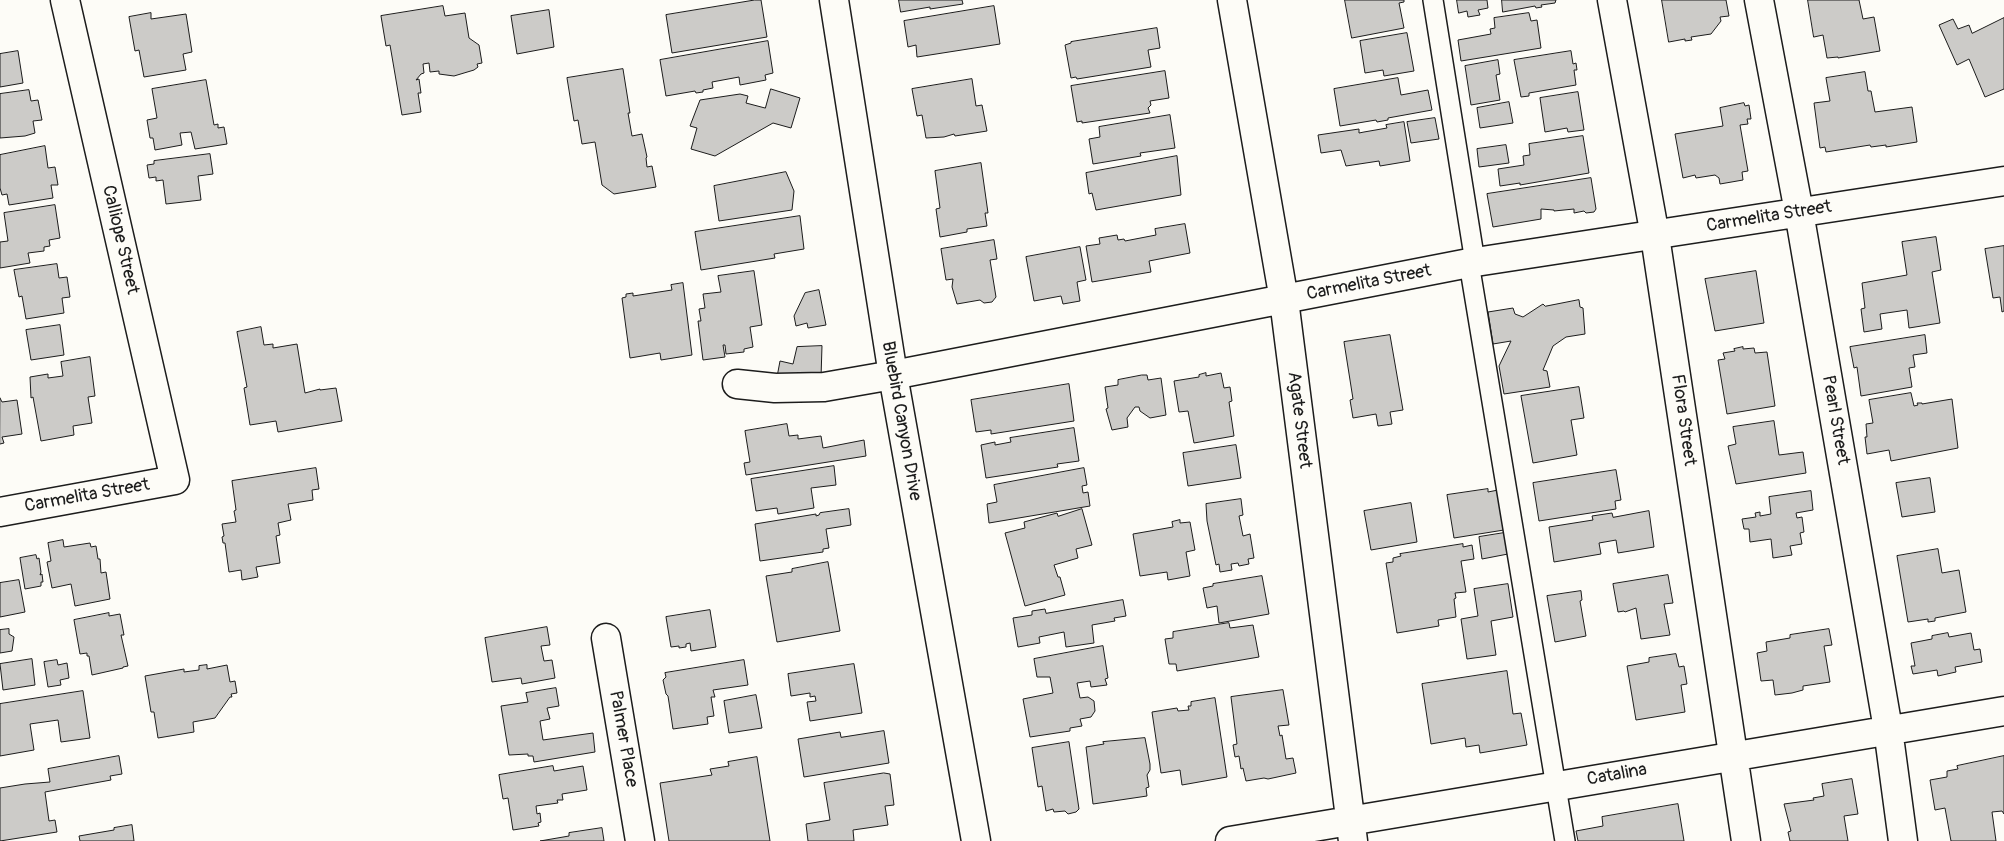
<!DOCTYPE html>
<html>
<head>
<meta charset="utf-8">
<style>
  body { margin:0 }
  canvas { display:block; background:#fdfcf7 }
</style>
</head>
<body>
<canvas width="2004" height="841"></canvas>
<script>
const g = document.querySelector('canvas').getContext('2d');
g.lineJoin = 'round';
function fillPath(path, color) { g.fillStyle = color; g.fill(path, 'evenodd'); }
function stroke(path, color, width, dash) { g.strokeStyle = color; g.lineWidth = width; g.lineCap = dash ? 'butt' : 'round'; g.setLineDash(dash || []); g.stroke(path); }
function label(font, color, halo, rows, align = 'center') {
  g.font = font + ' Pangolin,sans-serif'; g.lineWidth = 4; g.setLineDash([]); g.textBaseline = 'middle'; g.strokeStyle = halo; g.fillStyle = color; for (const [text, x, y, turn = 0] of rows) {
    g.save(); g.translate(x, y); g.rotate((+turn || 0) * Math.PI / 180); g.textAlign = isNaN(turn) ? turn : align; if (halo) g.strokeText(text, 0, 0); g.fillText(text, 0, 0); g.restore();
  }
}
const building = new Path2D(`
  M755 0H761L767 37 672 53 666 15Z
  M899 0H962L963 4 930 9V7L901 12Z
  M1345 0H1404V2L1399 3 1404 28 1352 38Z
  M1457 0H1487L1488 8 1478 10 1480 15 1468 17 1467 11 1459 13Z
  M1502 0H1556L1555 3 1541 5 1542 7 1536 8 1535 6 1503 12Z
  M1662 0H1726L1729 16 1720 17 1721 21 1711 34 1691 37 1692 40 1685 41V39L1669 42Z
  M1808 0H1859L1863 19 1874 17 1880 51 1838 58V57L1827 58 1823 35 1814 37Z
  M443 6 445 16 465 13 469 38 479 45 482 63 477 64 478 67 474 70 454 76 439 74V71L430 72 429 63 423 64 424 73 421 74 416 80 419 79 421 93H418L421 112 402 115 390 45 386 46 381 16Z
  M994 6 1000 44 917 57 916 45 908 47 904 21Z
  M549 10 554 47 517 54 511 16Z
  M151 13V19L186 14 192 52 183 54 186 70 144 77 139 50 135 51 129 17Z
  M1529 13 1531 21 1537 20 1541 48 1461 61 1458 40 1491 34 1490 29 1495 28 1494 18Z
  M2004 18V89L1985 97 1969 59 1957 65 1939 25 1953 19 1958 29 1969 25 1972 33Z
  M1157 28 1160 48 1148 50 1151 67 1077 79 1076 77 1071 78 1065 45 1071 43V42Z
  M1407 33 1414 71 1384 76 1383 70 1365 73 1360 41Z
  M768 41 773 73 765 75 766 80 740 85 739 77 712 82 713 88 703 90V92L696 93 695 91 666 96 660 60Z
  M18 51 23 83 0 87V54Z
  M1571 51 1573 64 1576 63 1577 70H1574L1576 85 1529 93V96L1521 97 1514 60Z
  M1498 60 1500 74 1496 75 1500 100 1471 105 1465 66Z
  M623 69 630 113H628L632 136 642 134 647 157 646 158 647 167 652 166 656 187 614 194 602 185 595 142 582 144 578 120 574 121 567 78Z
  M1165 71 1169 98 1150 101 1151 105 1148 108 1150 113 1082 123V121L1077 122 1071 86Z
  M1865 72 1868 91H1871L1875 112 1912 107 1917 142 1886 147V145L1871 147 1870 145 1826 152 1825 147 1820 148 1814 103 1830 101 1826 78Z
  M1398 78 1401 95 1428 90 1432 110 1388 118V120L1377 122 1376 120 1340 126 1334 89Z
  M972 79 976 106 982 105 987 131 955 136 954 134 944 137 926 138 922 115 917 116 912 89Z
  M206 80 214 125 218 124V128L224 127 227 144 195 149 191 132 180 133 182 145 155 150 153 138H150L147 120 157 118 152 89Z
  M771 89 800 98 791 128 773 123 715 156 691 149 697 128 690 126 700 100 740 94 748 96 746 103 765 108Z
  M29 90 31 101 38 100 42 120 33 121 35 133 25 136 0 138V94Z
  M1578 92 1584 130 1568 132 1567 128 1545 132 1540 98Z
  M1509 102 1513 123 1480 128 1477 108Z
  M1744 103 1745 106 1749 105 1751 119H1747L1748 124 1740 125 1748 171 1742 172 1743 180 1720 184 1719 178 1715 175 1696 178 1695 175 1683 178 1675 134 1723 126 1720 108Z
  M1170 115 1175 148 1140 153 1141 156 1093 164 1089 139 1100 137 1099 127Z
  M1435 118 1439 139 1411 143 1407 122Z
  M1404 122 1410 161 1380 166 1379 161 1346 166 1341 150 1321 153 1318 135 1359 129V133L1364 132 1387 128 1386 125Z
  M1583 136 1589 173 1520 185V183L1500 186 1498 169 1524 165 1523 156 1530 155 1529 144Z
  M1506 145 1509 163 1479 167 1477 149Z
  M45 146 48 168 55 167 58 185H51L53 198 9 205 7 194 2 195 0 188V155Z
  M210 154 213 174 198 176 201 200 166 204 163 180 156 181V177L149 178 147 165 154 164V161Z
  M1177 156 1181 195 1096 210 1092 193 1089 194 1086 173Z
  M981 163 988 213H985L987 226 967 229V232L940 237 936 209 940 208 935 171Z
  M786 172 794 191 792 210 719 221 714 186Z
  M1591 178 1596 209 1594 212 1586 213 1584 211 1574 213V209L1554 211V210L1541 209V219L1493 227 1487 194Z
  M55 205 60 238 49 240 50 246 44 247V251L28 253 30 263 0 268V242L8 241 4 213Z
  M800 216 804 249 774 254 775 258 701 270 695 232Z
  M1185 224 1190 253 1149 261 1151 272 1092 282 1086 246 1100 244 1099 238 1117 235 1118 240 1124 239 1125 241 1156 235 1155 229Z
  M1936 237 1941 270 1932 272 1940 323 1909 328 1907 310 1880 314 1882 329 1864 332 1861 309 1865 308 1862 283 1907 275 1902 242Z
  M994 240 997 259 990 260 996 297 992 302 984 303 980 300 957 304 952 287 953 279 946 280 941 249Z
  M2004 246V311L2002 312 2000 297 1993 298 1985 249Z
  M1080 247 1086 280 1077 282 1080 301 1063 304 1061 296 1034 301 1026 257Z
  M57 264 59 278 67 277 70 297 62 298 64 313 26 319 22 296 19 297 14 270Z
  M754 271 762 325 750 327 753 347 744 349V352L726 354 725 345H723L725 357 703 360 698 321H701L699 309 705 308 703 294 721 292 718 276Z
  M1756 271 1764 323 1715 331 1705 279Z
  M683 283 692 355 661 360 660 353 630 358 622 298 626 297V294L633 293V296L672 290 671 285Z
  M819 290 826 325 808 328 807 323 796 326 794 316 805 293Z
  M1579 300 1580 307 1583 308 1585 334 1566 337 1553 346 1543 370 1547 371 1550 387 1504 394 1499 366 1511 341 1493 344 1488 312 1513 308 1515 314 1523 317 1543 304 1545 306Z
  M60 325 64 355 31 360 26 330Z
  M261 327 264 345 273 344V348L297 344 305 393 320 389V390L336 388 342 421 278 432 276 421 250 425 244 388 247 387 237 332Z
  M1390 335 1403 410 1390 412 1392 424 1378 426 1376 414 1353 418 1350 400 1353 399 1344 342Z
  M1925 335 1927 353 1913 355 1915 367 1909 368 1912 387 1861 396 1857 367 1854 368 1850 347Z
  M822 346 821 378 777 377 780 361 793 364 797 347Z
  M1743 347V349L1754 348 1755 353 1767 352 1775 406 1727 414 1718 360 1725 359 1723 353 1735 351 1734 349Z
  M90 357 95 396 88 397 92 423 73 426 74 435 41 441 33 397 31 398 30 377 48 374V378L63 376 61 362Z
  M1206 373V376L1221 373 1224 388 1230 387 1232 401 1229 402 1234 436 1194 443 1188 411 1179 412 1174 381 1199 377V375Z
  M1142 375H1147L1148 380 1161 378 1166 415 1150 418 1140 411 1139 407H1135L1127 418 1128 427 1112 430 1106 409 1108 408 1105 387 1118 385V380Z
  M1069 384 1074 421 991 434V430L976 432 971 400Z
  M1579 387 1584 418 1571 420 1577 455 1533 463 1521 396Z
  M1911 393 1914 406 1918 405 1917 403H1922V404L1952 399 1958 448 1891 461 1889 450 1867 454 1865 437H1867L1866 424 1873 423 1869 400Z
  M0 398 2 402 17 400 22 434 2 437 4 443 0 444Z
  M1774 421 1779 455 1803 452 1806 473 1736 484 1728 446 1736 444 1733 427Z
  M787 424 789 436 798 435V439L821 436 823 448 864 440 866 456 746 475 744 463 750 462 745 431Z
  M1074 428 1079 461 1057 464 1058 467 986 478 981 445 995 442V445L1011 442 1010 438Z
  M1236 445 1241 478 1188 486 1183 453Z
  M834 466 836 485 811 488 814 508 778 514 777 508 756 511 751 479Z
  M316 468 319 489 312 490 313 500 288 504 291 520 278 523 280 535 276 536 280 563 256 567 258 577 242 580 241 570 229 572 225 543H223L222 537 224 536 222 524 236 522 234 511 236 510 232 481Z
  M1084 468 1087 485 1082 486 1083 493 1088 492 1090 506 989 523 987 504 997 502 994 485Z
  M1616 470 1621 500 1615 501 1616 509 1539 521 1533 483Z
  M1930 478 1935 512 1902 517 1896 483Z
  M1488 489V492L1498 490 1504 530 1454 538 1447 495Z
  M1811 491 1813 510 1796 513 1797 518 1802 517 1804 532 1800 533 1802 544 1790 546 1792 555 1773 558 1771 539 1750 542 1749 529H1744L1742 519 1756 517 1755 513 1760 512V516L1771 514 1769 497Z
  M1241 499 1243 515 1239 516 1243 536 1250 534 1254 558 1248 559 1249 564 1239 566 1238 563 1231 564 1232 570 1220 572 1219 564 1216 565 1207 521 1206 504Z
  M1411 503 1417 542 1371 550 1364 511Z
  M849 509 851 525 826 529 829 548 823 549V552L760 561 755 524 816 514V516L819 515 820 513Z
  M1082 509 1092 545 1076 549 1078 558 1054 565 1058 577H1060L1065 595 1025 606 1005 533 1025 528 1024 522 1057 513 1058 516Z
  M1649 511 1654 547 1618 553 1616 540 1599 543 1601 554 1554 562 1549 527 1593 520 1592 516 1612 513 1613 517Z
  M1180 520V523L1190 522 1195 550 1186 552 1190 576 1168 580 1167 572 1140 576 1133 534 1173 527 1172 522Z
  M1504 533 1508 554 1482 559 1479 537Z
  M63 540 64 547 90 543 91 547 96 546 98 559H100L101 573 106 572 110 599 75 606 71 584 52 588 47 562 51 561 48 543Z
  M1463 544V547L1472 545 1474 559 1461 561 1466 592 1455 593 1456 598 1454 599 1456 617 1438 620 1439 626 1397 633 1386 563 1393 562V558L1401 556 1400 554Z
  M1938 549 1942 573 1959 570 1966 612 1935 618V621L1928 622V619L1908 622 1897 556Z
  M36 555 37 559 39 558 41 572 40 575 42 574 43 582H41V586L25 589 20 558Z
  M828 562 840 631 777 642 766 576 792 572V569Z
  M1668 575 1673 603 1664 604 1670 635 1641 639 1636 608 1625 612 1624 611 1618 612 1613 584Z
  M1262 576 1269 614 1219 623 1217 606 1207 608 1203 588 1213 586V584Z
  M19 580 25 612 0 617V583Z
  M1508 584 1513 617 1491 621 1496 655 1467 659 1461 619 1478 616 1474 589Z
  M1581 591 1582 600 1580 601 1586 636 1555 642 1547 596Z
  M1123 600 1126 616 1114 618 1115 621 1092 625 1094 643 1066 647 1064 632 1039 637 1040 643 1018 647 1013 618 1032 615V611L1045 609 1046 613Z
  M710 610 716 647 691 651 690 643 686 644V647L679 648V646L671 647 666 617Z
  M109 613V616L120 614 124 635H121L128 666 123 667V668L92 675 89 656H87V653L80 654 74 620Z
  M1229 623 1230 628 1253 625 1259 657 1177 671 1176 664H1169L1165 639 1173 638V632Z
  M547 627 550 645 541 646 544 661 552 660 555 678 522 684 521 678 492 682 485 638Z
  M9 629V634L14 637 12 651 0 653V630Z
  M1829 629 1832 645 1824 646 1830 682 1803 686V690L1792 693 1775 695 1773 680 1761 681 1757 653 1767 651 1766 642 1790 638V635Z
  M1948 633 1949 637 1971 633 1974 650 1980 649 1982 662 1955 667 1956 672 1938 676 1937 670 1913 674 1911 666H1915L1911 643 1932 639V636Z
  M1103 646 1108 678 1105 679 1107 685 1091 687 1090 681 1077 683 1080 698 1088 697 1094 701 1095 711 1091 717 1080 719 1082 726 1070 728V731L1030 737 1023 699 1053 693 1050 677H1037L1034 659Z
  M1676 654 1679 667 1684 666 1687 684 1681 685 1685 712 1636 720 1627 666 1649 662V658Z
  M32 659 35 685 3 690 0 664Z
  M57 660 58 665 67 663 69 678 60 680 61 685 48 687 44 662Z
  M744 660 748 685 713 690 715 697H711L714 716 707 717 708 724 673 729 668 696 666 694 663 680 666 677 665 673Z
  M854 664 862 713 810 721 807 702 816 701 815 696 810 697V693L791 696 788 674Z
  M207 665V669L227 665 230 682 235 681 237 693 231 694 232 697H230L215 718 193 722 194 732 158 738 154 712H151L145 676 184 669V672L199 670V666Z
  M1507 671 1513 714 1521 713 1527 745 1480 753 1479 745 1466 747 1465 738 1431 744 1422 684Z
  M556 688 559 706 547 708 550 719 540 721 543 740 593 733 595 752 534 762 533 756H528V754L509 755 501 706 528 702 526 693Z
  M1283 690 1289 725 1278 726 1280 736 1282 735 1286 759 1293 758 1296 773 1268 779 1264 778 1246 781 1243 768 1241 769 1239 756 1235 757 1233 745 1237 744 1231 697Z
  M83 691 90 738 61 742 58 720 30 724 34 750 0 756V704Z
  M756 695 762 728 729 733 724 701Z
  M1215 698 1227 777 1182 785 1180 770 1161 773 1152 712 1177 708 1178 711 1189 710 1188 706H1191V702Z
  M884 731 889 763 804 777 798 739 840 732 841 737Z
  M1145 738 1150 764V770L1147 775 1149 787 1146 788 1147 796 1093 804 1086 747 1104 744 1103 742Z
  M1069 742 1079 809 1076 812 1068 814 1065 811 1054 812 1053 809 1046 811 1042 786 1038 787 1032 748Z
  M119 756 122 774 110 776 111 780 45 792 49 821 55 820 57 832 0 841V788L25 784 50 782 48 769Z
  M2004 756V814L2002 811 1992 812 1996 841H1951L1945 808 1935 810 1930 780 1947 777V771L1958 769 1957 766Z
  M757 757 770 841H669L660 783 712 775 710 769 729 766 728 762Z
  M553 766 554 771 583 766 587 790 562 794 563 800H557L558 803 536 806 537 814 540 813 541 822 538 823 539 826 513 830 508 798 503 799 499 775Z
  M884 773 890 774 894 805 885 806 888 825 853 830 854 841H808L806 824 830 820 824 783Z
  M1852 779 1858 814 1844 816 1848 841H1790L1788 832 1791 831 1784 804 1814 800 1813 798 1824 796 1822 784Z
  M1678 804 1684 841H1578L1576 831 1603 826 1602 817Z
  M132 825 134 841H80L79 836 114 830V828Z
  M602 828 604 841H540L569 836V833Z`);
fillPath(building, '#cccbc8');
stroke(building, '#1c1c1c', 1);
const service = new Path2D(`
  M1433 0 1475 262
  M1469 263 1565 841`);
const minor = new Path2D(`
  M1232 0 1284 300 1353 841
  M1612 0 1655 236 1746 841
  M1759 0 1799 212 1888 729 1903 841
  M737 384 775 388 824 387 893 375 1469 263 2004 181
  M0 512 175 480 65 0
  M606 638 640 841
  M1230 841 2004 711`);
const tertiary = new Path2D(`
  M834 0 893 375 976 841`);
stroke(service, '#1c1c1c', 22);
stroke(minor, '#1c1c1c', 31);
stroke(tertiary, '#1c1c1c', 31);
stroke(service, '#fdfcf7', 19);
stroke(minor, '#fdfcf7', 28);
stroke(tertiary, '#fdfcf7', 28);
label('18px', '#1c1c1c', '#fdfcf7', [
  ["Carmelita Street",1769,217,-9],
  ["Calliope Street",120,240,77],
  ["Carmelita Street",1369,283,-11],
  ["Agate Street",1299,420,83],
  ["Flora Street",1683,420,82],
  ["Pearl Street",1835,420,80],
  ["Bluebird Canyon Drive",901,421,80],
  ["Carmelita Street",87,496,-10],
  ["Palmer Place",623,739,80],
  ["Catalina",1617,775,-10]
]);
</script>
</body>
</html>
